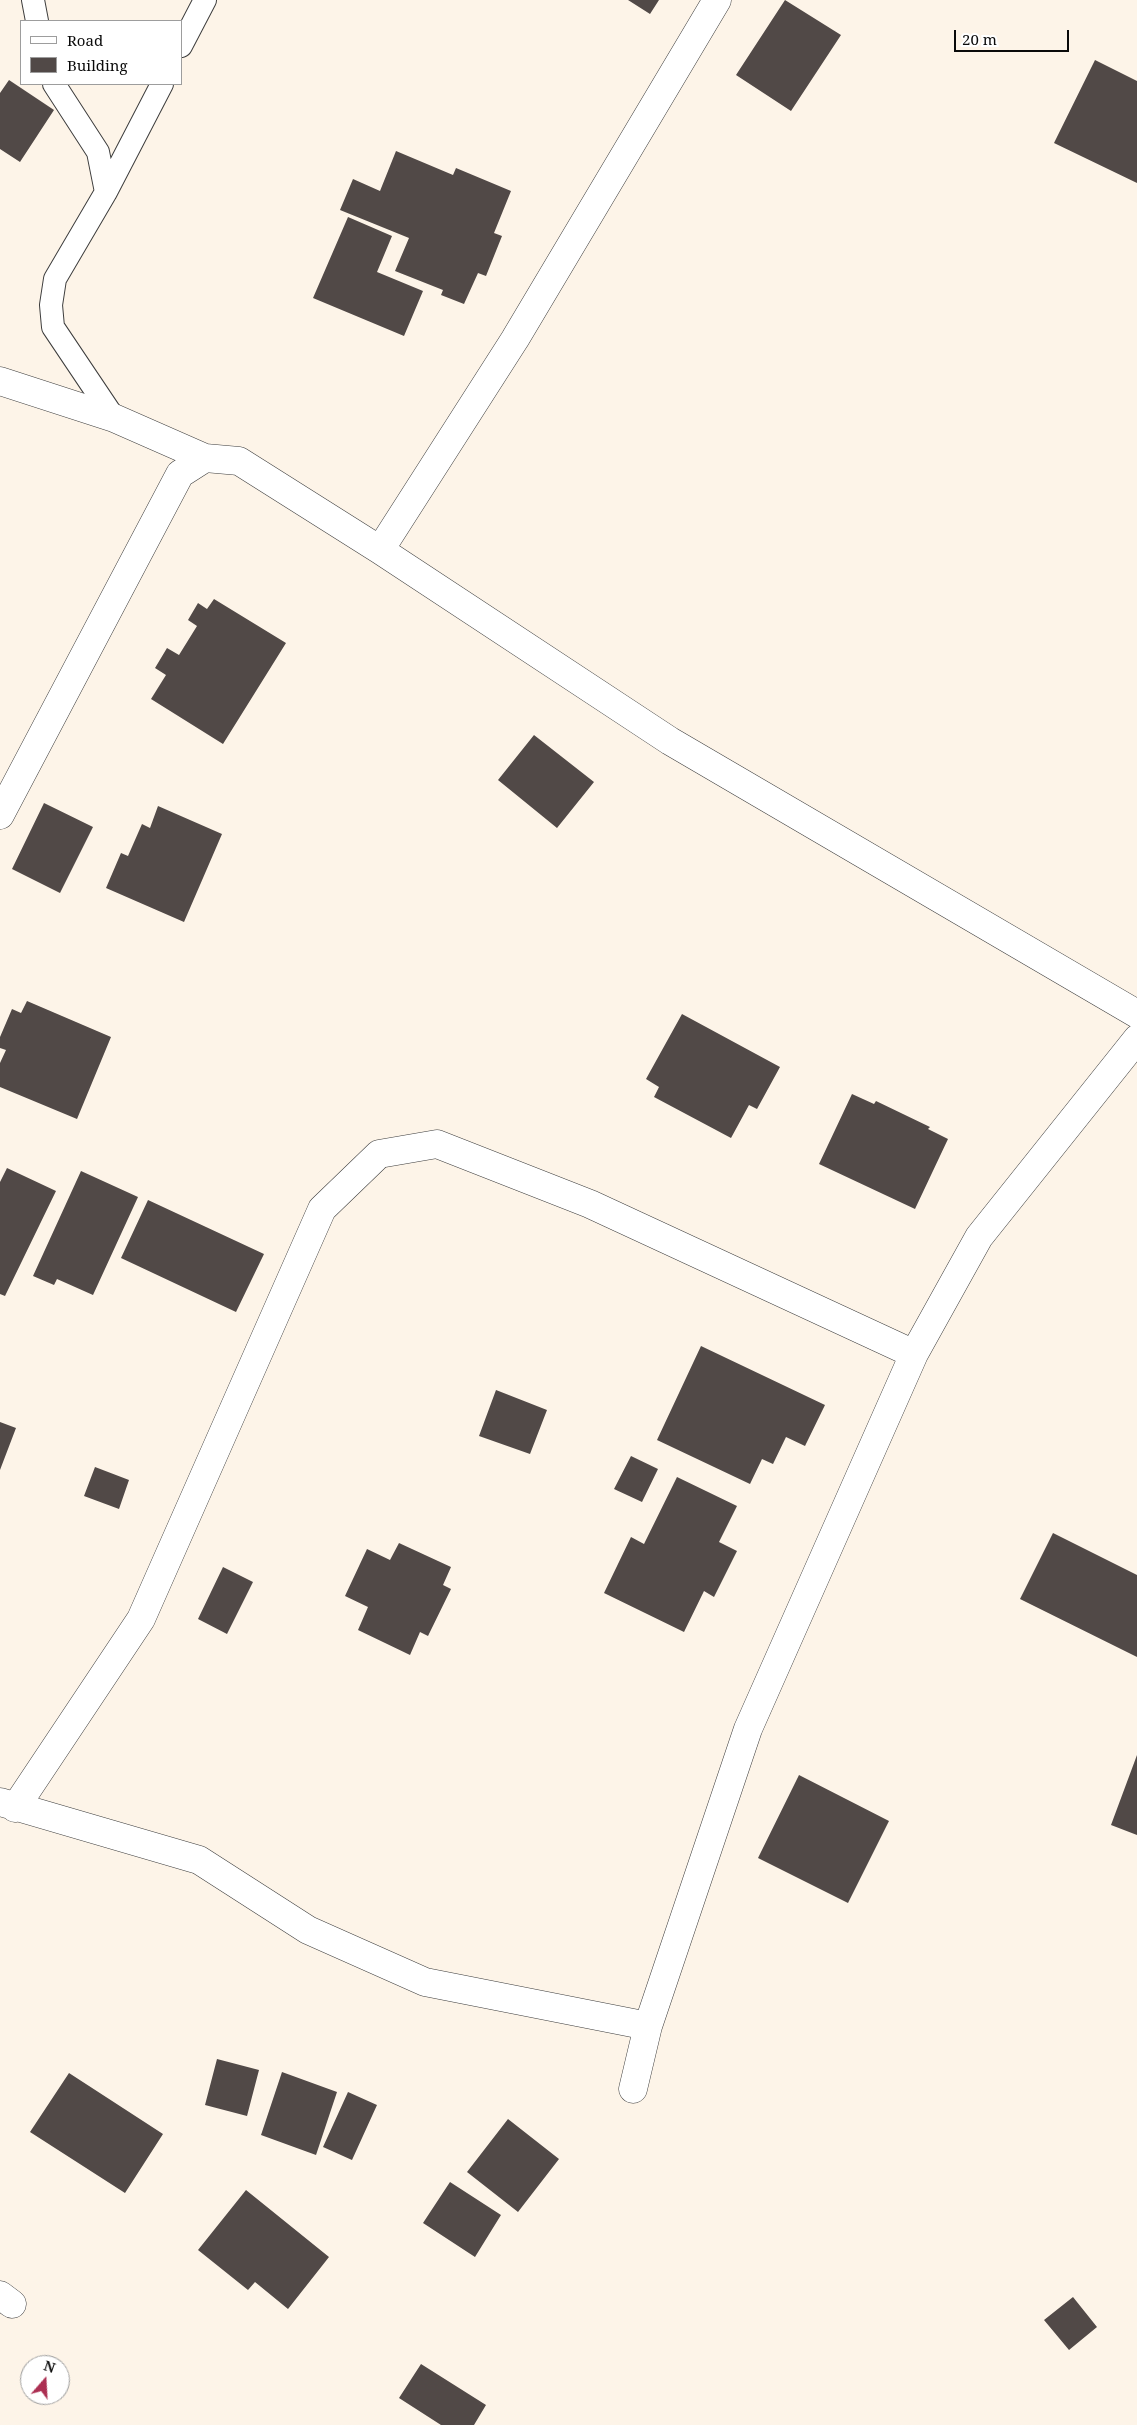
<!DOCTYPE html>
<html>
<head>
<meta charset="utf-8">
<style>
  body { margin:0 }
  #map { position:relative; width:1137px; height:2425px; overflow:hidden; background:#fdf4e8; font-family:"Noto Serif",serif }
  canvas { display:block }
  .legend { position:absolute; left:20px; top:20px; width:162px; height:65px; box-sizing:border-box; background:#fff; border:1px solid #9d9d9d; margin:0; padding:6px 9px; list-style:none; font-size:15px; color:#0a0a0a }
  .legend li { display:flex; align-items:center; gap:10px; height:25px }
  .legend b { width:25px; border:1px solid #9d9d9d }
  .north { position:absolute; left:20px; top:2355px; width:50px; height:50px; box-sizing:border-box; background:#fff; border:1px solid #9d9d9d; border-radius:50%; rotate:19deg; font-size:14px; font-weight:700; line-height:20px; text-align:center; color:#0a0a0a }
  .north::after { content:''; display:block; margin:auto; width:18px; height:22px; background:#ac2f52; clip-path:polygon(50% 0,100% 100%,50% 72%,0 100%) }
  .scale { position:absolute; left:954px; top:30px; width:115px; height:22px; box-sizing:border-box; border:2px solid #0a0a0a; border-top:0; padding-left:6px; font-size:15px; line-height:18px; white-space:nowrap; color:#0a0a0a; -webkit-text-stroke:4px #fff; paint-order:stroke }
</style>
</head>
<body>
<div id="map">
<canvas width="1137" height="2425"></canvas>
<ul class="legend">
<li><b style="height:6px;background:#fff"></b>Road</li>
<li><b style="height:14px;background:#514947"></b>Building</li>
</ul>
<div class="north">N</div>
<div class="scale">20 m</div>
</div>
<script>
const g = document.querySelector('canvas').getContext('2d');
g.lineJoin = 'round';
function fillPath(path, color) { g.fillStyle = color; g.fill(path, 'evenodd'); }
function stroke(path, color, width, dash) { g.strokeStyle = color; g.lineWidth = width; g.lineCap = dash ? 'butt' : 'round'; g.setLineDash(dash || []); g.stroke(path); }
fillPath(new Path2D(`
  M628 0H659L650 14Z
  M785 0 841 35 791 111 736 75Z
  M1095 60 1137 81V183L1054 143Z
  M9 80 54 110 20 162 0 149V93Z
  M396 151 453 175 456 168 511 191 494 233 502 236 486 276 478 273 464 304 441 295 443 290 395 271 409 238 340 210 353 179 380 191Z
  M348 217 392 236 377 272 423 291 404 336 313 298Z
  M214 599 286 643 223 744 151 699 166 675 155 668 167 648 179 655 197 626 188 620 198 603 207 609Z
  M534 735 594 782 557 828 498 780Z
  M44 803 93 827 60 893 12 869Z
  M158 806 222 834 184 922 106 888 121 853 128 856 142 824 150 828Z
  M27 1001 111 1037 77 1119 0 1087V1063L6 1050 0 1048V1037L12 1009 21 1013Z
  M682 1014 780 1067 757 1109 749 1105 731 1138 654 1097 659 1087 646 1079Z
  M852 1094 874 1104 876 1101 930 1127 928 1129 948 1139 915 1209 819 1164Z
  M7 1168 56 1191 5 1296 0 1294V1182Z
  M81 1171 138 1197 93 1295 57 1279 54 1285 33 1276Z
  M148 1200 264 1254 236 1312 121 1258Z
  M701 1346 825 1405 805 1446 786 1437 773 1464 762 1459 750 1484 657 1440Z
  M496 1390 547 1410 530 1454 479 1436Z
  M0 1422 16 1428 0 1470Z
  M631 1456 658 1469 642 1502 614 1489Z
  M95 1467 129 1480 119 1509 84 1496Z
  M677 1477 737 1506 719 1542 737 1551 714 1597 704 1591 684 1632 604 1593 631 1537 644 1544Z
  M1053 1533 1137 1575V1657L1020 1599Z
  M399 1543 451 1567 443 1585 451 1589 428 1636 420 1632 410 1655 358 1630 368 1607 345 1596 367 1549 390 1560Z
  M223 1567 253 1582 227 1634 198 1619Z
  M1137 1755V1835L1111 1825Z
  M799 1775 889 1821 848 1903 758 1858Z
  M217 2059 259 2070 247 2116 205 2105Z
  M282 2072 337 2092 316 2155 261 2135Z
  M69 2073 163 2134 125 2193 30 2132Z
  M348 2092 377 2105 352 2160 323 2147Z
  M508 2119 559 2159 518 2212 467 2172Z
  M450 2182 501 2215 475 2257 423 2223Z
  M246 2190 329 2257 288 2309 255 2282 248 2290 198 2250Z
  M1073 2297 1097 2327 1069 2350 1044 2320Z
  M421 2364 486 2405 474 2425H441L399 2398Z`), '#514947');
const service = new Path2D(`
  M33 0 37 21
  M181 46 205 0
  M54 84 98 152 106 192
  M114 418 53 327 51 305 55 279 106 192 162 84`);
const minor = new Path2D(`
  M0 381 114 418 205 458
  M380 550 515 339 717 0
  M0 815 180 474 205 458 239 461 380 550 670 741 1137 1014
  M0 1802 199 1860 308 1930 425 1982 648 2026
  M15 1808 141 1619 322 1209 379 1154 437 1144 590 1204 914 1354
  M633 2089 648 2026 748 1729 914 1354 979 1237 1137 1039
  M0 2295 12 2304`);
stroke(service, '#3d3d3d', 24);
stroke(minor, '#3d3d3d', 29);
stroke(service, '#fff', 22);
stroke(minor, '#fff', 28);
</script>
</body>
</html>
